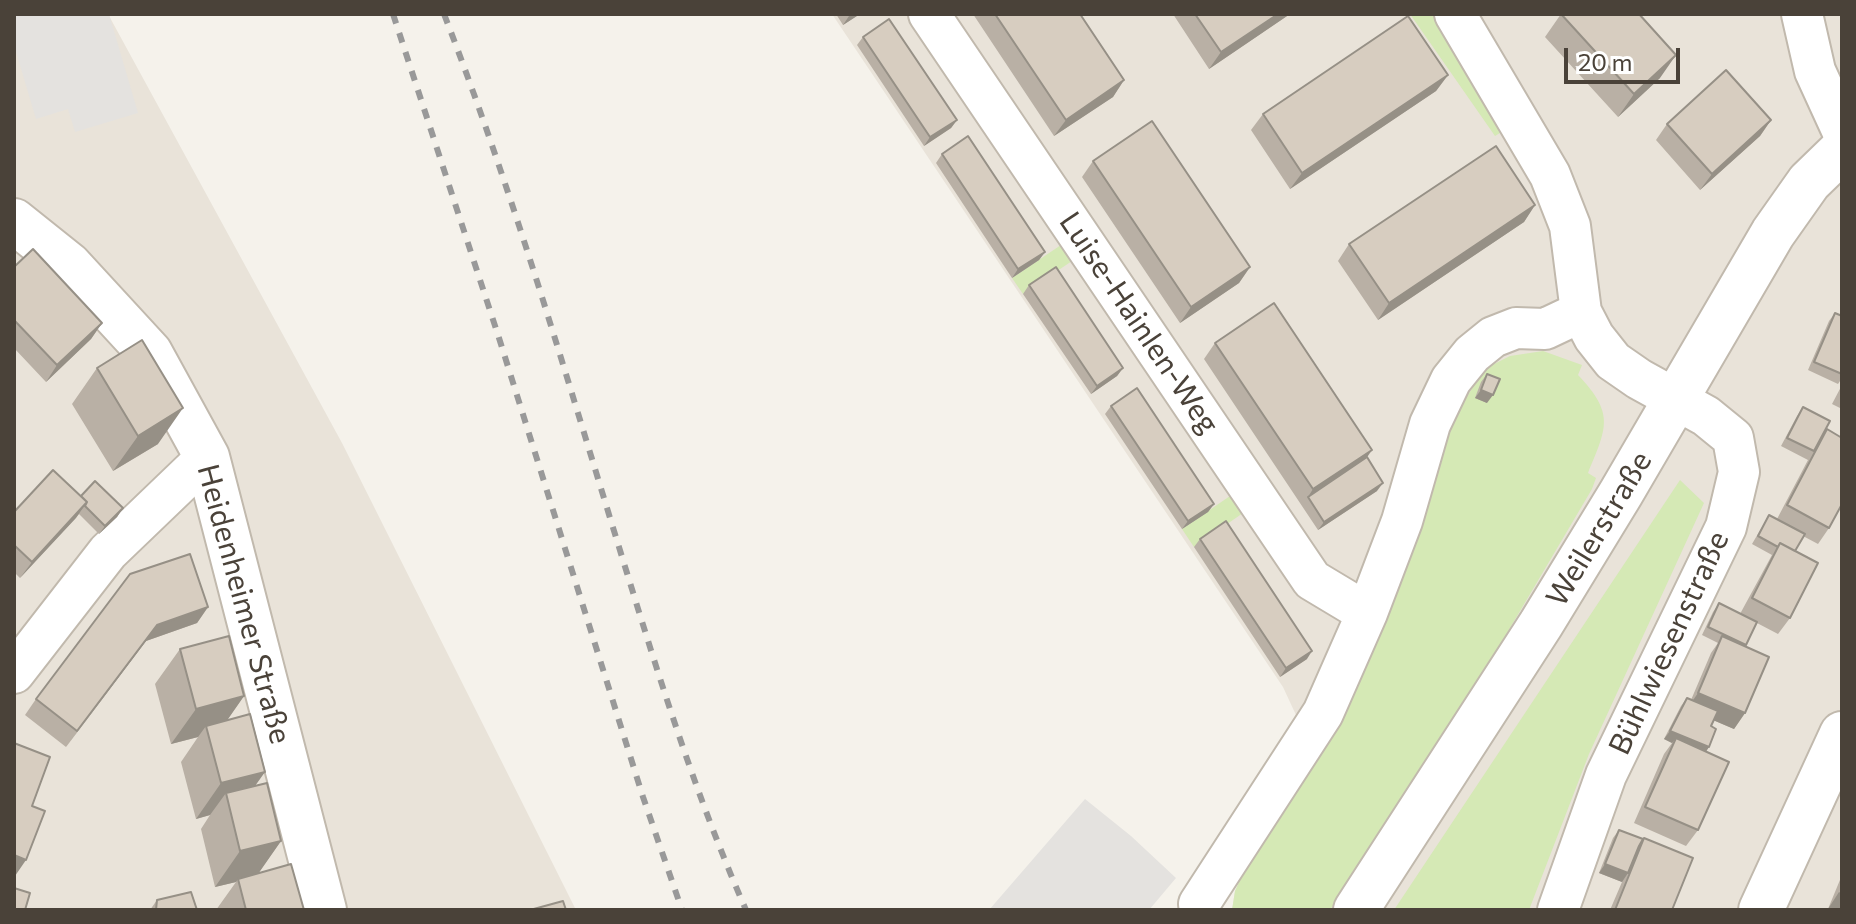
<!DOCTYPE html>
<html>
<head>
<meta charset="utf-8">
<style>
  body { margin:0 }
  #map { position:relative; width:1856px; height:924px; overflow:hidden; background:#f5f2eb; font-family:Commissioner,sans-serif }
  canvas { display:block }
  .frame { position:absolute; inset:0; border:16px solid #4a4239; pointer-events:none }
  .scale { position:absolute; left:1564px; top:48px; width:116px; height:36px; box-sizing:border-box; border:4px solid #4a4239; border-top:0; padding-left:10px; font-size:24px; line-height:28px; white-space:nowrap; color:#4a4239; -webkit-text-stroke:6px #fff; paint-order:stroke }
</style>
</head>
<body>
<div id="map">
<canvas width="1856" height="924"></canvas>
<div class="frame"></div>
<div class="scale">20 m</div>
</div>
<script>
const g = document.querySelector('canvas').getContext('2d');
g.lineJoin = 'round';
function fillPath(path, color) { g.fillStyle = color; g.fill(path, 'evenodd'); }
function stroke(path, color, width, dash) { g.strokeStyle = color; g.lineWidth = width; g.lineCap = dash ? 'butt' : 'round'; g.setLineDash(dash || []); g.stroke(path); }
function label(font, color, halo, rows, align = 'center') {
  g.font = font + ' Commissioner,sans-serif'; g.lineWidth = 8; g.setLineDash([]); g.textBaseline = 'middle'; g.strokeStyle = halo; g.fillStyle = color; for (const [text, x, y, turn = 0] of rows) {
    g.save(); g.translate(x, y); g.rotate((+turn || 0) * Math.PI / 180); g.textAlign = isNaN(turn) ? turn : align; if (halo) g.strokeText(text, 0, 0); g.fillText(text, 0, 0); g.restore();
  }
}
fillPath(new Path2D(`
  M14 14H108L342 443 576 910H14Z
  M832 14H1842V910H1232L1235 891 1315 756 1283 687Z`), '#e9e3d9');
fillPath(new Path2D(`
  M1410 14H1434L1505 130 1495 136Z
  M1061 245 1072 261 1023 294 1012 278Z
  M1543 351 1582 365 1578 375C1615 414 1607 427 1588 473L1596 478 1592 489 1451 728 1330 910H1232L1235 891 1248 861 1447 429 1484 369 1510 356Z
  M1680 480 1704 503 1589 754 1529 910H1394Z
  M1230 496 1243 513 1194 547 1182 529Z`), '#d5e9b5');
fillPath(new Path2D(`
  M14 14H109L138 113 75 132 68 109 36 119 14 45Z
  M1085 799 1131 836 1176 878 1149 910H989Z`), '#e4e2df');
const minor = new Path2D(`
  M929 14 1312 580 1367 613
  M1455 14 1550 175 1570 226 1581 312 1594 337 1613 361 1639 379 1706 416 1733 438 1739 472 1726 527 1606 775 1558 910
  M1802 14 1815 71 1842 130
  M14 673 108 552 207 457
  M1199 904 1323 713 1367 613 1402 521 1430 424 1451 380 1472 354 1493 337 1516 328 1545 329 1581 312`);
const tertiary = new Path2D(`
  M14 221 69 265 150 353 207 457 324 910
  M1356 910 1541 624 1621 493 1773 233 1809 182 1842 150
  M1761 910 1842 734`);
stroke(minor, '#c1b9ad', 44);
stroke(tertiary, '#c1b9ad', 48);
stroke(minor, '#fff', 40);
stroke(tertiary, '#fff', 44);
stroke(new Path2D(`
  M393 14 499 338 643 797 682 910
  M444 14C515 197 569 386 627 573 662 687 698 801 746 910`), '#999', 6, [10, 10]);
fillPath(new Path2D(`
  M836 14H860L843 25Z
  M973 14H1080L1124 80 1113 97 1054 136Z
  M1173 14H1290L1209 69Z
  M1561 14 1660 78 1618 117 1545 37Z
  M863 37 957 120 951 128 924 146 857 45Z
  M1448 75 1436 91 1290 189 1251 130 1263 114Z
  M1771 120 1760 136 1700 190 1656 140 1667 124Z
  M942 154 1045 252 1039 260 1012 278 936 163Z
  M1093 161 1250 267 1239 283 1180 323 1082 177Z
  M1535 205 1524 222 1378 320 1338 261 1349 244Z
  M14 267 102 323 91 339 46 382 14 348Z
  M1029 285 1123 368 1117 376 1091 394 1023 294Z
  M1835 313 1842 316V378L1838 384 1808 370 1829 321Z
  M1215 343 1367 457 1377 491 1318 530 1204 359Z
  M97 368 158 444 113 471 72 404Z
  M1487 374V403L1475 398 1481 382Z
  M1842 385V409L1832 404Z
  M1111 406 1214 504 1208 512 1182 529 1105 414Z
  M1803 407 1822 436 1829 528 1818 544 1803 536 1795 551 1790 618 1778 634 1757 623 1745 646V713L1734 729 1713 720 1711 726 1709 747 1706 751 1698 830 1686 846 1634 823 1664 754 1672 743 1664 739 1681 706 1687 698 1691 700 1711 653 1718 643 1702 635 1713 612 1719 603 1740 614 1772 555 1752 544 1769 515 1777 519 1808 460 1781 446 1797 416Z
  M81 496 123 508 117 517 99 534 79 514 20 578 14 572V512Z
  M1200 539 1307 659 1280 677 1194 547Z
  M208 607 197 623 146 641 66 747 25 715 36 699Z
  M180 649 244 696 227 720 281 841 258 873 304 910H216L236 882 215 887 201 829 210 815 196 819 181 762 198 737 171 744 155 684Z
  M1619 830 1643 839 1672 910H1610L1622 882 1599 873 1613 838Z
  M1842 875V910H1831L1828 909Z
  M157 900 197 910H150Z`), '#b9b0a5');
fillPath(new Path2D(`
  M853 14H860L843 25 849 16Z
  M1278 14H1290L1209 69 1221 52Z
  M1676 55 1660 78 1618 117 1634 94Z
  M1448 75 1436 91 1290 189 1302 173Z
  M1124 80 1113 97 1054 136 1066 120Z
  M957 120 951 128 924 146 930 137Z
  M1771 120 1760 136 1700 190 1712 174Z
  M1535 205 1524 222 1378 320 1389 303Z
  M1045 252 1039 260 1012 278 1018 269Z
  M1250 267 1239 283 1180 323 1191 307Z
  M102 323 91 339 46 382 57 365Z
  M1123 368 1117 376 1091 394 1097 386Z
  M1481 390 1493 395 1487 403 1475 398Z
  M183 408 158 444 113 471 138 436Z
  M1372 450 1361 466 1308 497 1313 489Z
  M1383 483 1377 491 1318 530 1324 522Z
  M87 502 76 518 20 578 32 562Z
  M1214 504 1208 512 1182 529 1188 521Z
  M123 508 117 517 99 534 105 526Z
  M208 607 197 623 146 641 66 747 157 625Z
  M1312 651 1307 659 1280 677 1286 668Z
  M1698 693 1745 713 1734 729 1687 709Z
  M244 696 219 732 206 726 198 737 171 744 196 709Z
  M1670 731 1709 747 1703 756 1676 738 1672 743 1664 739Z
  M265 772 240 807 226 793 210 815 196 819 221 783Z
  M281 841 256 877 238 879 236 882 215 887 240 851Z
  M14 855 26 860 15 876H14Z
  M1605 864 1628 873 1622 882 1599 873Z
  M1839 892 1842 894V910H1831L1828 909Z`), '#969086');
const building = new Path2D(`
  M995 14H1080L1124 80 1066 120Z
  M1195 14H1278L1221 52Z
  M1561 14H1639L1676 55 1634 94Z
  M1408 16 1448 75 1302 173 1263 114Z
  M889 19 957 120 930 137 863 37Z
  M1726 70 1771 120 1712 174 1667 124Z
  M1152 121 1250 267 1191 307 1093 161Z
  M968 136 1045 252 1018 269 942 154Z
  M1496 146 1535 205 1389 303 1349 244Z
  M33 249 102 323 57 365 14 320V267Z
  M1056 267 1123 368 1097 386 1029 285Z
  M1274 303 1372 450 1313 489 1215 343Z
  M1835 313 1842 316V374L1814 362Z
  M142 340 183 408 138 436 97 368Z
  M1487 374 1500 379 1493 395 1481 390Z
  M1137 388 1214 504 1188 521 1111 406Z
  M1803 407 1830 421 1814 451 1787 438Z
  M1827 429 1842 438V504L1829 528 1787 505Z
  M1367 457 1383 483 1324 522 1308 497Z
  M53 470 87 502 32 562 14 545V512Z
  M95 481 123 508 105 526 85 506 87 502 81 496Z
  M1769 515 1805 534 1795 551 1780 543 1778 547 1758 536Z
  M1226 521 1312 651 1286 668 1200 539Z
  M1780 543 1818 563 1790 618 1752 598Z
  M190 554 208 607 157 625 77 731 36 699 130 574Z
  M1719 603 1757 622 1746 645 1708 627Z
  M229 636 244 696 196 709 180 649Z
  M1722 636 1769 657 1745 713 1698 693Z
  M1687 698 1718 711 1711 726 1716 729 1709 747 1670 731Z
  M250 714 265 772 221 783 206 726Z
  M1676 738 1729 762 1698 830 1645 807Z
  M14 743 50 757 32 806 45 811 26 860 14 855Z
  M267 783 281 841 240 851 226 793Z
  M1619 830 1643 839 1639 846 1628 873 1605 864Z
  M1644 838 1693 858 1672 910H1615Z
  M291 864 304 910H246L238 879Z
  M14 888 30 893 25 910H14Z
  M191 892 197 910H156L157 900Z
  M563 901 566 910H530Z`);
fillPath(building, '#d7cdc0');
stroke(building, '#969086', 2);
label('30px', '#4a4239', '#fff', [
  ["Luise-Hainlen-Weg",1139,323,56],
  ["Weilerstraße",1599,529,-59],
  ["Heidenheimer Straße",244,604,75],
  ["Bühlwiesenstraße",1669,643,-65]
]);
</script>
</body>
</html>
